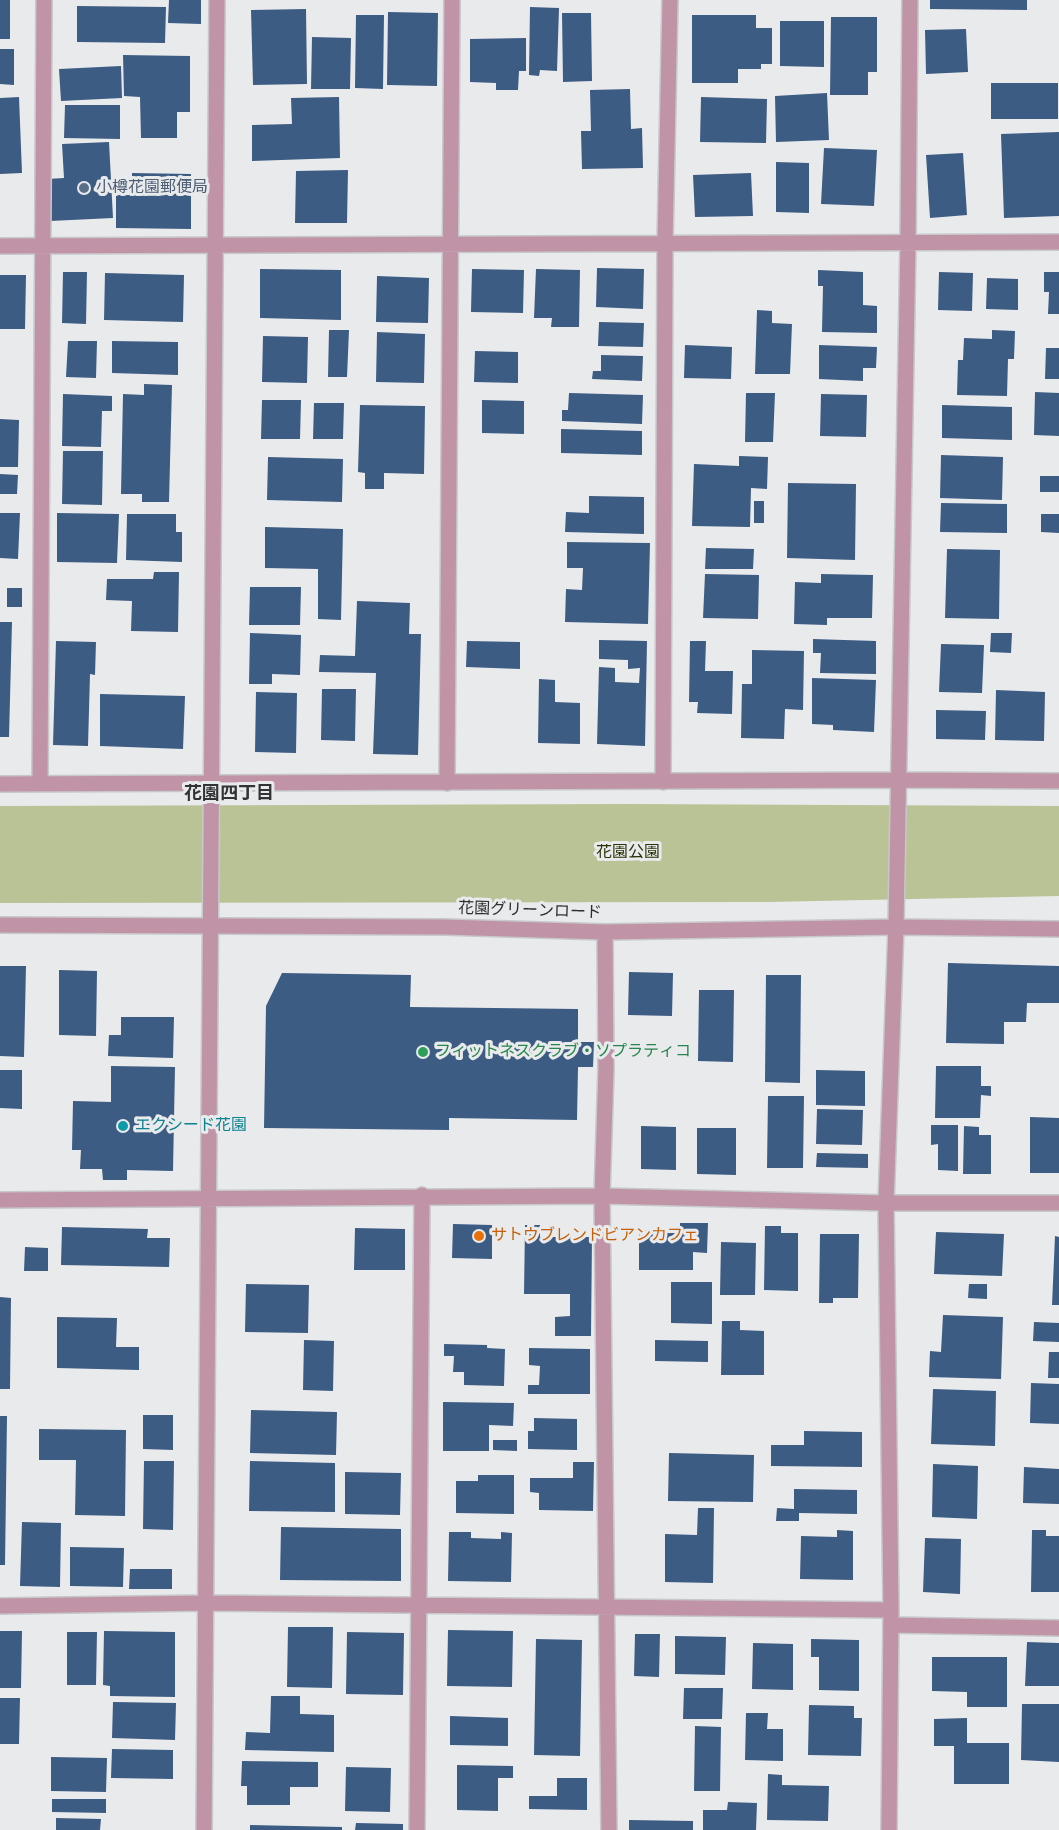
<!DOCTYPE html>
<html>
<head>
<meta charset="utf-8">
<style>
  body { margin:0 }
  canvas { display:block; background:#e9eaec }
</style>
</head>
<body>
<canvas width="1059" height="1830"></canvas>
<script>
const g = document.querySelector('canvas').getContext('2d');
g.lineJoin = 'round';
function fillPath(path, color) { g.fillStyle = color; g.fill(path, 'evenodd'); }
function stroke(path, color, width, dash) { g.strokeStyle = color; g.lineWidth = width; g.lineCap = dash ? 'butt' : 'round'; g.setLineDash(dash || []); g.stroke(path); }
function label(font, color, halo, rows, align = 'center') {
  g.font = font + ' "DejaVu Sans","Noto Sans JP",sans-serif'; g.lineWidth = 6; g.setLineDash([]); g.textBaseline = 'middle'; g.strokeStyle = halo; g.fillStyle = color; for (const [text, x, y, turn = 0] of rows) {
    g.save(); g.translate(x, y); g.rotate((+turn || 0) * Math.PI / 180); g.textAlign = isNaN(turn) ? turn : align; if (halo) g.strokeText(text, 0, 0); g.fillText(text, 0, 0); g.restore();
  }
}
fillPath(new Path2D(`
  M628 804 1059 806V896L768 902 0 903V806Z`), '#bac396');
fillPath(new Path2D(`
  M0 0H10V39H0Z
  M169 0H201V24L168 23Z
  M930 0H1027V10L930 9Z
  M77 6 166 7 165 43 77 42Z
  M530 7 559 8 557 71 540 70 539 76 529 75Z
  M306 9 307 84 253 85 251 10Z
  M388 12 438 13 437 86 387 85Z
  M562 13H591L592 81 563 82Z
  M356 15H384L383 89 355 88Z
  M692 15H756V28H772V64H761V69H738V83H692Z
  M831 17H877V72H868V95H830Z
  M780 21H824V67L780 66Z
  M966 29 968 72 926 74 925 30Z
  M312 37 351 38 350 89H311Z
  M526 38V71H519L518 90H496V83L470 82V39Z
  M0 49H14V85L0 84Z
  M123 55 190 56V112H177V138H141L140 97 124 96Z
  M121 66 122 98 61 101 59 69Z
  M991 83H1058V119H991Z
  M630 89 631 129 642 128 643 168 582 169 581 131H591L590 90Z
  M827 93 829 140 776 142 775 96Z
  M19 97 22 173 0 174V98Z
  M339 97 340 158 252 161V125L292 124 291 98Z
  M701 97 767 99 766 143 700 142Z
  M65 105H120V139L64 138Z
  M1059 132V216L1004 218 1001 134Z
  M109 142 113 218 50 221 47 179 64 178 62 144Z
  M824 148 877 150 874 206 821 204Z
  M963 153 967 215 930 218 926 155Z
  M776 162 809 163V213L776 212Z
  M348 170 347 223H295L296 171Z
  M132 173 191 174V229L116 228V195H132Z
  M751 173 753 216 695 217 693 175Z
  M597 268 644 269 643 309 596 307Z
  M260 269 341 270V320L260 318Z
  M472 269 524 270 523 313 471 312Z
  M536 269 580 270 579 327H551L552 318H534Z
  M818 270 863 272V305L877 306V333L822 332 823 286H818Z
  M63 272H87L86 324 62 323Z
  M939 272 973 273 972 311 938 310Z
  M1044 272H1059V314H1048L1049 292H1044Z
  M105 273 184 275 183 322 104 320Z
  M0 275H26L25 329H0Z
  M377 276 429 278 428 323 376 322Z
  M987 278 1018 279V310L986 309Z
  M757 310 772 311V323L792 324 790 374H755Z
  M599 322 644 323 643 347 598 346Z
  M329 330H349L347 377H328Z
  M992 330 1015 331 1014 359H1008L1007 396 957 395 958 360H963L964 338 992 339Z
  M377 332 425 334 424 383 376 382Z
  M263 336 308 337 307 383 262 382Z
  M68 341H97L96 378 66 377Z
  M112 341 178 342V375L112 373Z
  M685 345 732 347 731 379 684 378Z
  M819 345 877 347 876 368H863V381L819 379Z
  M1046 348H1059V379H1045Z
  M475 351 518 352V383L474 382Z
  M601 355 643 356 642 381 592 379 593 371H601Z
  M144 384 172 385 169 502H142V494H121L123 394 144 395Z
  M1035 392 1059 393V436L1034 435Z
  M569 393 643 395 642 424 562 421V410H568Z
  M746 393H775L773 442H745Z
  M63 394 112 396V411H102L101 447 62 446Z
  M821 394 867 395 866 437 820 436Z
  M262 400H301L300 439H261Z
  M482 400 524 401V434L482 433Z
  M314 403H344L343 439H313Z
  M360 405 425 406 424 474 384 473V489H365V473L358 472Z
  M942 405 1012 407V440L942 438Z
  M0 419 19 420 18 467H0Z
  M561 429 642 431V455L561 453Z
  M63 451H103L102 505 62 504Z
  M941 455 1003 457 1002 500 940 498Z
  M739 456 768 457 767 489 751 488 750 527 692 526 694 464 739 466Z
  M268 457 343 459 342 502 267 500Z
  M0 474 18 475 17 494H0Z
  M1040 476H1059V492H1040Z
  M788 483 856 484 855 560 787 558Z
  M589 496 644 497V534L565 532 566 512 589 513Z
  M754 501H764V523H754Z
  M941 503 1007 504V533L940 532Z
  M0 513H20L18 559 0 558Z
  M57 513 119 514 117 563 57 562Z
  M127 514H176V532H182V562L126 560Z
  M1041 514H1059V533L1041 532Z
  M265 527 343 529 341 620 318 619V569L265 568Z
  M567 542 650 543 648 624 565 622 566 589 582 590 583 568H567Z
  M706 548 754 549 753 569H705Z
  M947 549 1000 550 999 619 945 618Z
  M154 572H179L178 632 131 631 132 601 106 600 107 579H153Z
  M705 574 759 575 758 619 703 618Z
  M821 574 873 575 872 618H827V625L794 624 795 582 821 583Z
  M250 587H301L300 625H249Z
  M7 588H22V607H7Z
  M357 601 410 603 409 634H421L418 755 373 754 376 673 319 672 320 655 355 656Z
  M0 622H12L9 737H0Z
  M250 633 301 635 300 675 272 674V684H249Z
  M991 633H1012L1011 653 990 652Z
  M813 639 876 641V674L820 673 821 653H813Z
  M599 640 647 641 645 746 597 744 599 667 615 668V682L639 683 640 668 628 669V660L599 659Z
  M56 641 96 642 95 675 90 674 88 746 53 745Z
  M467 641 520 642V669L466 667Z
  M690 641H706L705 671H733L732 714 697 713 698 702H689Z
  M941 644 984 645 982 693 939 692Z
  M752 650 804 651 803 710 785 709 784 739 741 738 742 684H752Z
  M812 678 876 680 874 732 833 730V725L812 724Z
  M539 679 555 680V702L580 703V744L538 743Z
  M322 689H356L355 741 321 740Z
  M996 690 1045 692 1044 741 995 740Z
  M256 692 297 693 296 753 255 752Z
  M100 694 185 696 183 749 100 746Z
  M936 710 986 711 985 740 936 739Z
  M948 963 1059 966V1003H1027L1026 1022H1004V1044L946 1043Z
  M0 966H26L24 1057 0 1056Z
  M59 970 97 971 96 1036 59 1035Z
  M629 972 673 973 672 1016 628 1015Z
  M282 973 411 975 410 1007 578 1009V1042H594L593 1067H578L577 1120 449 1118V1130L264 1128 266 1006Z
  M766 975H801L800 1083 765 1082Z
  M699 990H734L733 1062 698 1061Z
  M121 1017H174L173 1058 108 1056 109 1035H121Z
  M111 1066 175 1067 173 1171 127 1170V1180H103L102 1169H80L81 1150H72L73 1101 111 1102Z
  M936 1066H981V1086H991V1096L981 1095 980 1118H935Z
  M0 1070H22V1109L0 1108Z
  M816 1070 865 1071V1106L816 1105Z
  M768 1096H804L803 1168H767Z
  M817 1109 863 1110 862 1145 816 1144Z
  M1030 1117 1059 1118V1173H1030Z
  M931 1125H958V1171L938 1170V1144L931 1145Z
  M641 1126 676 1127V1170L641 1169Z
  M964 1126 979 1127V1135H991V1174H963Z
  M697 1128H736V1175L697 1174Z
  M817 1153 868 1154V1168L816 1167Z
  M680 1223H708L707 1253 693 1252V1270H639V1230H680Z
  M453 1224 492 1225V1259L452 1258Z
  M525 1225H540V1237H592L591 1336H555V1317L570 1316V1294H524Z
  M765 1226H781V1233H798V1291L764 1290Z
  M62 1227 148 1229 147 1238H170L169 1267 61 1265Z
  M355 1228 405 1229V1270H354Z
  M936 1232 1004 1234 1002 1276 934 1274Z
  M820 1234H859L858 1298H833V1303H819Z
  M1055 1236 1059 1237V1305H1052Z
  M721 1242 756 1243 755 1295H720Z
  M25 1247 48 1248V1271H24Z
  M671 1282H712V1324L671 1323Z
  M246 1284 309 1285 308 1333 245 1332Z
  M969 1284H987V1299L968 1298Z
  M0 1297 11 1298 10 1389H0Z
  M943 1315 1003 1317 1001 1379 929 1377 930 1351 941 1352Z
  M57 1317 117 1318 116 1347H139V1370L57 1368Z
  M722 1321H740V1330L764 1331V1375H721Z
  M1034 1322 1059 1323V1342L1033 1341Z
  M304 1340 334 1341 333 1391 303 1390Z
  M655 1340 708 1341V1362L655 1361Z
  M444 1344 487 1345V1348L505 1349 504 1386 464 1385V1372H453L454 1356H444Z
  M529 1348 590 1349V1394H528V1385H539L540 1366 529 1365Z
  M1049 1352H1059V1378H1048Z
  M1031 1383 1059 1384V1424L1030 1423Z
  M933 1389 996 1391 995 1446 931 1444Z
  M443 1402 514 1403 513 1426 489 1425V1451H443Z
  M251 1410 337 1412 336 1455 250 1453Z
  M143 1415H173V1450L143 1449Z
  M0 1416H7L5 1565H0Z
  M534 1418 577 1419V1450L528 1449V1431H534Z
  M39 1429 126 1430 125 1516 75 1515 76 1460H39Z
  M804 1431 862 1432V1467L771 1466V1445H804Z
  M493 1440H517V1451L493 1450Z
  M669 1453 754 1455 753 1502 668 1501Z
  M144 1461H174L173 1530 143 1529Z
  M250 1461 335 1463V1512L249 1511Z
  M573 1462H594L593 1511 539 1510V1493L530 1492V1478H573Z
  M933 1464 978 1466 977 1519 932 1517Z
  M1024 1467 1059 1469V1504L1023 1503Z
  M345 1472 401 1473 400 1515 345 1514Z
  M478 1475H514V1514L456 1513V1481H478Z
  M794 1489 857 1490V1514L799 1513V1521H776L777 1508 794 1509Z
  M698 1508H714L713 1583 665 1582V1534L697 1535Z
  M22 1522 61 1523 60 1587 20 1586Z
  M281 1527 401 1529V1581L280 1580Z
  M837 1530 853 1531V1580L800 1579 801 1536 837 1537Z
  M1032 1530H1046V1536H1059V1592H1031Z
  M449 1532H471V1538L501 1539V1532L512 1533 511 1582 448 1581Z
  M925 1538 961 1539 960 1594 923 1592Z
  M70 1547 124 1548 123 1587 70 1586Z
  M130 1569H172V1589H129Z
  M288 1627H333L332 1688 287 1687Z
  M448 1630 513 1631 512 1687 447 1686Z
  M0 1631H22L21 1688H0Z
  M104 1631 175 1632V1697L110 1696V1686L103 1685Z
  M67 1632H97L96 1685H67Z
  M347 1632 404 1633 403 1695 346 1694Z
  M635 1634H660L659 1677 634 1676Z
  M675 1636 726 1637 725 1675 675 1674Z
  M536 1639 582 1640 580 1756 534 1755Z
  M811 1639 859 1640V1691L819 1690V1657H811Z
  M1027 1642 1059 1643V1686H1025Z
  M753 1643 793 1644V1690L752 1689Z
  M932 1657H1007V1707H967V1692L932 1691Z
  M684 1688H723L722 1719H683Z
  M271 1696H300V1714L334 1715V1752L245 1750 246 1732 270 1733Z
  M0 1698H20L19 1744H0Z
  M113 1702 176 1703 175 1740 112 1738Z
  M1022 1704H1059V1762L1021 1760Z
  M809 1705 854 1706V1718H862L861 1756 808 1755Z
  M746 1713H768L767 1729H783V1761L745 1760Z
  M450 1716 508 1718V1746L450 1745Z
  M967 1718V1743H1009V1784H954V1746H934V1719Z
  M695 1726 721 1727 720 1791H694Z
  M112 1749 173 1750V1779L111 1778Z
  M51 1757 107 1758 106 1792 51 1791Z
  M242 1761 318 1762V1787H290V1805H247V1786H241Z
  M457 1765 513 1766V1778H498V1811L457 1810Z
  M346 1767 391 1768 390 1812 345 1811Z
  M768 1774 782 1775V1785L829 1786 828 1821 767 1820Z
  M557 1778H587V1810L529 1809V1796H557Z
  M52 1799H106V1813L52 1812Z
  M728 1802 757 1803 756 1830H703V1810H727Z
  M56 1818 101 1819 100 1830H56Z
  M629 1820 693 1821V1830H629Z
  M356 1823 403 1824V1830H355Z
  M250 1825 342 1827V1830H250Z`), '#3d5c84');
const minor = new Path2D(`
  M0 246 1059 242
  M663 782 665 244 670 0
  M447 783 452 0
  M0 784 899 780 1059 781
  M40 784 44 0
  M0 925 444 927 605 932 896 927 1059 929
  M605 932 606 1069 602 1196 609 1830
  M0 1200 602 1196 886 1203H1059
  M0 1606 205 1603 891 1610
  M891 1625 1059 1628
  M204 1830 217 0
  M417 1830 422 1195
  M889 1830 891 1610 886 1203 896 927 908 241 910 0`);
stroke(minor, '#c7c8ca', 18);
stroke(minor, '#c093a7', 15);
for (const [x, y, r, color] of [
  [84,188,6,"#5c6f8a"],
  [423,1052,6,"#2e9e5b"],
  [123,1126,6,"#0f9aa8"],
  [479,1236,6,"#e8710a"]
]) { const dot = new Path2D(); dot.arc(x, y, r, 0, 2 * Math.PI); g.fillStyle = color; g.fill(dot); stroke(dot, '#e9eaec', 2); }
label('16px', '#4e5e75', '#e9eaec', [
  ["小樽花園郵便局",96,188]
], 'left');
label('16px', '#2b3206', '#e9eaec', [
  ["花園公園",628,853]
]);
label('16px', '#2e2f30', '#e9eaec', [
  ["花園グリーンロード",530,911,2]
]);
label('16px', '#27864d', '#e9eaec', [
  ["フィットネスクラブ・ソプラティコ",435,1052]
], 'left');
label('16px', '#0d838f', '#e9eaec', [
  ["エクシード花園",135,1126]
], 'left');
label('16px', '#c56008', '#e9eaec', [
  ["サトウブレンドビアンカフェ",491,1236]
], 'left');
label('bold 18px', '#323335', '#e9eaec', [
  ["花園四丁目",229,794]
]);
</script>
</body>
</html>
